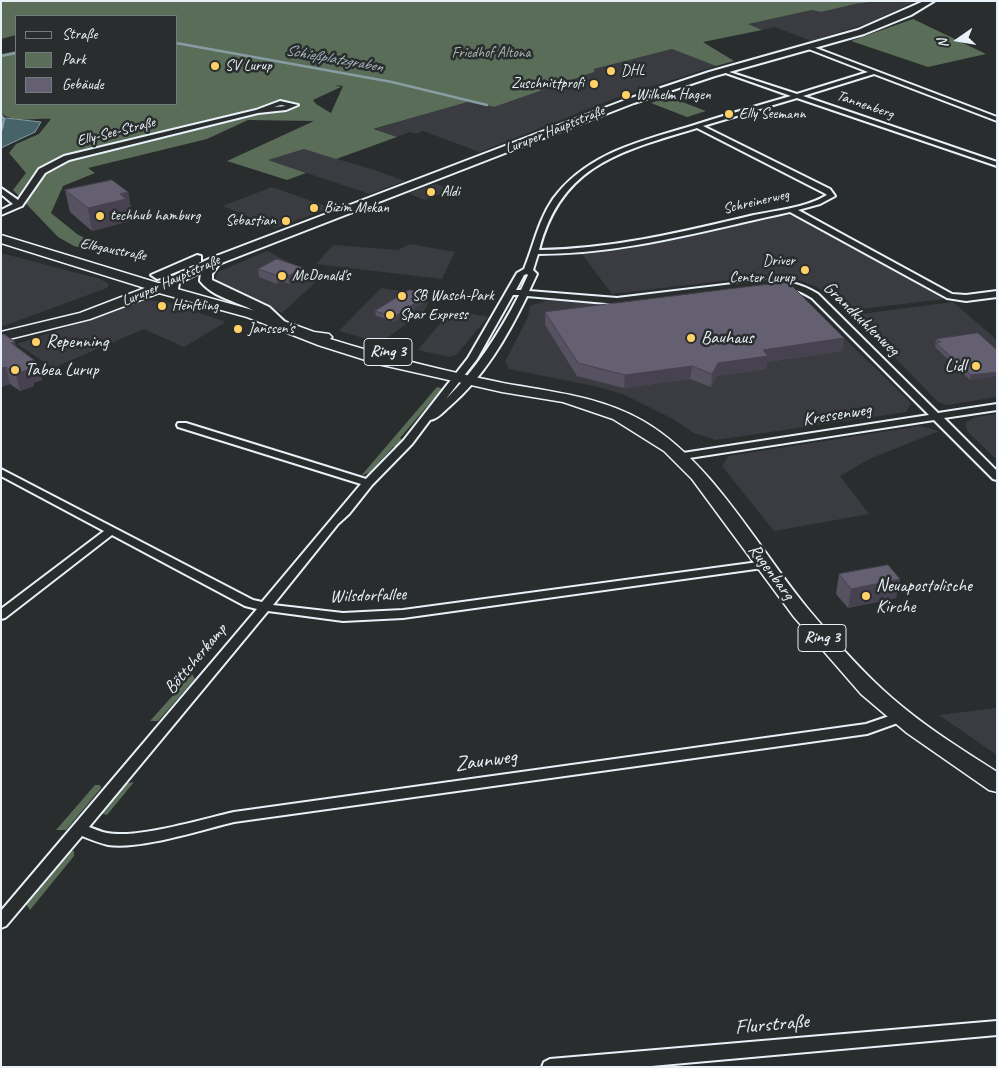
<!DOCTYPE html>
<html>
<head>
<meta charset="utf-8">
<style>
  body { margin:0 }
  #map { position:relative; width:998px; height:1068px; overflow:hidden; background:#2a2d2e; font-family:Caveat,sans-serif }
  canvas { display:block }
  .frame { position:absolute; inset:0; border:2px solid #e8f1f8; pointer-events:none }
  .legend { position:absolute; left:15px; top:15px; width:162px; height:90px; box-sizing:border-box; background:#2a2d2e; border:1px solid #767b7f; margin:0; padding:6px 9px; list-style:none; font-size:15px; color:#e8f1f8 }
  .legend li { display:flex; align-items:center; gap:10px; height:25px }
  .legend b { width:25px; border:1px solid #767b7f }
  .north { position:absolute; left:933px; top:15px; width:50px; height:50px; -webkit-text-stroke:4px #2a2d2e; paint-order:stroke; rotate:257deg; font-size:14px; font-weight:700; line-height:20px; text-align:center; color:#e8f1f8 }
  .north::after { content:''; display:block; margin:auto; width:18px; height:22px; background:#e8f1f8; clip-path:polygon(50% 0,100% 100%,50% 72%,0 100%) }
</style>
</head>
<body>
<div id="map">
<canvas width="998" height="1068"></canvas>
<div class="frame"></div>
<ul class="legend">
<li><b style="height:6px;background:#2a2d2e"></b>Straße</li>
<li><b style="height:14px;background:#596d58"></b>Park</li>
<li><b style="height:14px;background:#645f71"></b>Gebäude</li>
</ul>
<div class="north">N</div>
</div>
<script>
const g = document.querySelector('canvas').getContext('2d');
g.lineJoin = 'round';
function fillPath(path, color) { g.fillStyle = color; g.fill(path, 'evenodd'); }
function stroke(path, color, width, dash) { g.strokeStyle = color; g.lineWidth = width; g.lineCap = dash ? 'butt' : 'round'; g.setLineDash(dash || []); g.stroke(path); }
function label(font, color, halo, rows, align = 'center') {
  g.font = font + ' Caveat,sans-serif'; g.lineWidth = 5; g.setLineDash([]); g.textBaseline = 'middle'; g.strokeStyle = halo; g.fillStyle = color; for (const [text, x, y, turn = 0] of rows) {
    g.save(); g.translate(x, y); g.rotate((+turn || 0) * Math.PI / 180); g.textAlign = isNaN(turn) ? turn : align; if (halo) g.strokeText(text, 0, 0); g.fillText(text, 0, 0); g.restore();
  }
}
fillPath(new Path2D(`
  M877 1H916L866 24 811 41 775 27 762 30 746 24 812 10 821 12 855 4Z
  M672 49 716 66 616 98 480 152 423 131 416 134 410 132 397 137 371 130 471 101 494 107 593 72 594 69Z
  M304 149 374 170 405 181 370 194 267 160Z
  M436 184 452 190 425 200 408 193Z
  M272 187 331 208 276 228 223 206Z
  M780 215 795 216 944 299 845 311 829 295 815 286 796 279 763 276 612 294 582 254 666 241Z
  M410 244 455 252 442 279 316 264 333 245 398 250Z
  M267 251 320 278 282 313 215 281 218 272Z
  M1 253 100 279 109 284 107 288 1 327Z
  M381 288 429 295 427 306 424 311 380 343 339 331Z
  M797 292 911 403 906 412 716 440 694 433 673 419 625 395 599 387 509 369 505 362 528 317 530 306 548 300 615 306Z
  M144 301H165L226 322 184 347 144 329 53 368 17 344Z
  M953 302 997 340V397L947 405 938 402 853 315Z
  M451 310 488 317 457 354 450 357 418 350Z
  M997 414V460L968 432 965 423 976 417Z
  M920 426 939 431 869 459 840 476 869 514 774 531 722 466 729 456Z
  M997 708V755L939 715Z`), '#3b3c42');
fillPath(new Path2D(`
  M1 1H877L855 4 821 12 812 10 748 24 762 30 703 42 734 61 716 66 672 49 594 69V72L494 107 471 101 373 129 397 137 336 159 304 149 268 160 306 173 287 180 227 161 314 121 248 120 207 139 88 168 95 173 63 186 51 213 77 234 118 257 74 246 58 237 13 190 26 173 9 153 16 144 39 134 51 119C38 118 11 123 1 113V54L16 51V104H176V16H16V35L1 39ZM334 85 343 86 331 113 316 104 313 100 341 87Z
  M913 19 986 54 928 67 851 41Z
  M669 97 706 111 687 117 651 103Z
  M437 387 441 388V390L400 438 404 442 400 446 393 447 370 472 361 476Z
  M192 674 195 679 158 721H150Z
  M134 782 107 815 100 813 124 784Z
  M95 785H100L101 788 66 830H56Z
  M70 850 74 851V856L30 910 26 904Z`), '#596d58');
const water = new Path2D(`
  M1 119 6 118 41 122 35 132 1 148Z`);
fillPath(water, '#46636a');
stroke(water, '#879ca3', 1);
stroke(new Path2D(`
  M176 43 392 82 487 105
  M1 56 16 53
  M1 115 4 119 2 128`), '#879ca3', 2.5);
stroke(new Path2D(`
  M1 130 2 126`), '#879ca3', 3);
const street = new Path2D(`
  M808 45 997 117V121L874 74 803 96 997 162V166L797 98 703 126 830 189 835 196 820 204 798 210 952 294 966 295 997 291V297L966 301 947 298 790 212C706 230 625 254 538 254L533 270 537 274 529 291 617 298 766 280C785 280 802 284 818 294L938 413 997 404V410L944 418 997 471V480L993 479 934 420 683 459 679 458 678 456 683 453 929 415 812 298C795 287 778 284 758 286L617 304 527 296C507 337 484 377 449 407 443 412 438 419 430 420L412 444 372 485 349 514 338 524 273 605 343 613 403 610 766 561 770 563 772 565 770 567 403 618 343 621 268 611 89 827C95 829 101 832 107 833 137 839 203 819 234 812L866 724 901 712 906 714 908 717 906 720 867 734 234 822C201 830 139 850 108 845 99 843 90 839 82 836L6 926 1 928V911L257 609 245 606 112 535 5 618 1 619V609L104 531 1 476V469L253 600 262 602 361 484 178 427 177 425 178 423H186L366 479 404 440 468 358 517 273 524 269C534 245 538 221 553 199 586 154 638 142 688 127 722 116 756 106 791 96L723 72V70L797 94 868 72 806 48 805 47ZM697 128 824 193 827 195C805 208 778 210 754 215 682 232 613 249 539 250 561 164 622 151 697 128ZM527 274 528 275 521 290H516L524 275ZM513 295H519C499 334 477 368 446 399L477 359Z
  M280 101 298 105 286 110 258 113 69 160 45 173 22 206 1 215V210L13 204 1 194V188L18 200 39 169 64 156 256 110ZM281 105 286 106 274 107Z
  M997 1021V1035L640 1067H542L544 1062 550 1059Z`);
const secondary = new Path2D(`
  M924 1H934L911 15 864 34 715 76 634 103 219 264 212 274V280L269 307 284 321 285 324 284 327H274C254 301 218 304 200 281L201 272 179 283 177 295H169L165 286 171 277 211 258 628 99 709 72 858 30Z
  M197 255 201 256V262L161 278 157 279 151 275Z`);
const primary = new Path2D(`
  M1 235 158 283H169L170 287 256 311 314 332 329 334 332 337 330 339C387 357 445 371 503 383 552 392 599 396 643 421 712 461 758 548 809 610 835 641 861 671 892 698 924 726 961 749 997 772V792L989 790 907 733 861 694 794 617 692 479 664 451 613 419 563 402 502 392 378 364 318 345 247 317 159 293 90 319 1 341V332L80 313 145 288 1 243Z`);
stroke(street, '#e8f1f8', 4);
stroke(secondary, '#e8f1f8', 4);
stroke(primary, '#e8f1f8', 3);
fillPath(street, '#2a2d2e');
fillPath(secondary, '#2a2d2e');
fillPath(primary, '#2a2d2e');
fillPath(new Path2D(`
  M65 190 128 192 132 214 129 215 130 221 92 231 70 212Z
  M258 269 304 276 289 284 282 281 277 284 259 277Z
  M426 296 420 305 394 321 376 316 375 311Z
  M545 312 844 338 842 351 767 362 766 369 717 376 711 387 690 379 624 388 577 376 545 325Z
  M1 335 38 363 42 380 34 383V386L20 391 10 384 1 387Z
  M936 339 997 350 970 380 935 347Z
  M839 574 900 579 896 598 848 608 836 594Z`), '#565261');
fillPath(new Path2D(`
  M128 192 132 214 129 215 130 221 92 231 88 208 120 194Z
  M304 268V276L289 284 288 276Z
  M281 273 282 281 277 284 276 275Z
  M426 292V296L420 305 394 321V317Z
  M844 338 842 351 767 362 766 369 717 376 711 387 712 374 718 363 763 350Z
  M15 342 19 359 11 343Z
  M38 363 42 380 34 383V386L20 391 16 374 28 367Z
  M692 366 690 379 624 388 625 375Z
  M6 367 10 384 1 387V368Z
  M997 372V376L970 380 971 375Z
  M900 579 896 598 848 608 851 589Z`), '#46424f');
const building = new Path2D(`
  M112 180 128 192 120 194 126 199 88 208 65 190Z
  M277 259 304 268 288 276 281 273 276 275 258 269Z
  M788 282 844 338 763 350 768 356 718 363 712 374 692 366 625 375 578 363 545 312Z
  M409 290 426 292 420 300 394 317 375 311Z
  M978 333 997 350V372L971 375 936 343 941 342 936 339Z
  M4 334 15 342 11 343 38 363 28 367 30 369 16 374 6 367 1 368V335Z
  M888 565 900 579 851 589 839 574Z`);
fillPath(building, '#645f71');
stroke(building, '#46424f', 1);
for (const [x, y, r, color] of [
  [215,66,5,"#ffd166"],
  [611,71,5,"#ffd166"],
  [594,84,5,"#ffd166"],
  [626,95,5,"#ffd166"],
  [729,114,5,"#ffd166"],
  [431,192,5,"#ffd166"],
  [314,208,5,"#ffd166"],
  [100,216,5,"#ffd166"],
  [286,221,5,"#ffd166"],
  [805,270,5,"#ffd166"],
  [282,276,5,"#ffd166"],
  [402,296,5,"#ffd166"],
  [162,306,5,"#ffd166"],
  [390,315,5,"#ffd166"],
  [238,329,5,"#ffd166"],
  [691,338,5,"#ffd166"],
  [36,342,5,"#ffd166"],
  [976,366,5,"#ffd166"],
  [15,370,5,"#ffd166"],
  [866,596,5,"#ffd166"]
]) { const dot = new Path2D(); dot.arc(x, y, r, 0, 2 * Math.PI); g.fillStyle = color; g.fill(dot); stroke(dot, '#2a2d2e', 2); }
label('15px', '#a8b6b0', '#2a2d2e', [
  ["Friedhof Altona",491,53]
]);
label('15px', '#e8f1f8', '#2a2d2e', [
  ["SV Lurup",225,66],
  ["DHL",621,71],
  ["Zuschnittprofi",584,84,"right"],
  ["Wilhelm Hagen",636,95],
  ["Elly Seemann",739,114],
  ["Aldi",441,192],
  ["Bizim Mekan",324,208],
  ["techhub hamburg",110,216],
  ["Sebastian",276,221,"right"],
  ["Driver",795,261,"right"],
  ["Center Lurup",795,278,"right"],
  ["McDonald's",292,276],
  ["SB Wasch-Park",412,296],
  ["Henftling",172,306],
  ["Spar Express",400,315],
  ["Janssen's",248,329]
], 'left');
label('15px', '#e8f1f8', '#2a2d2e', [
  ["Tannenberg",865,105,19],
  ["Luruper Hauptstraße",555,130,-22],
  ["Elly-See-Straße",116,132,-14],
  ["Schreinerweg",756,202,-13],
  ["Elbgaustraße",113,250,11],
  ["Luruper Hauptstraße",171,281,-24]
]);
label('italic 16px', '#a7b8bf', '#2a2d2e', [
  ["Schießplatzgraben",334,59,10]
]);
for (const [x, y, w] of [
  [388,352,48],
  [822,638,48]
]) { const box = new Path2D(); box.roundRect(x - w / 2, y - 13.5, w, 27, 4); g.fillStyle = '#2a2d2e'; g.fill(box); stroke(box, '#e8f1f8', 1); }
label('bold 16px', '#e8f1f8', null, [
  ["Ring 3",388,352],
  ["Ring 3",822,638]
]);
label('18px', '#e8f1f8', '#2a2d2e', [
  ["Grandkuhlenweg",861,319,44],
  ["Kressenweg",837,415,-9],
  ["Rugenbarg",771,572,53],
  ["Wilsdorfallee",368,596,-2],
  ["Böttcherkamp",196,659,-50]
]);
label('18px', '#e8f1f8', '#2a2d2e', [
  ["Bauhaus",701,338],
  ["Repenning",46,342],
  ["Lidl",966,366,"right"],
  ["Tabea Lurup",25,370],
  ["Neuapostolische",876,586],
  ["Kirche",876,607]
], 'left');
label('21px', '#e8f1f8', '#2a2d2e', [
  ["Zaunweg",486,761,-8],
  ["Flurstraße",772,1025,-5]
]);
</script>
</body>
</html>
